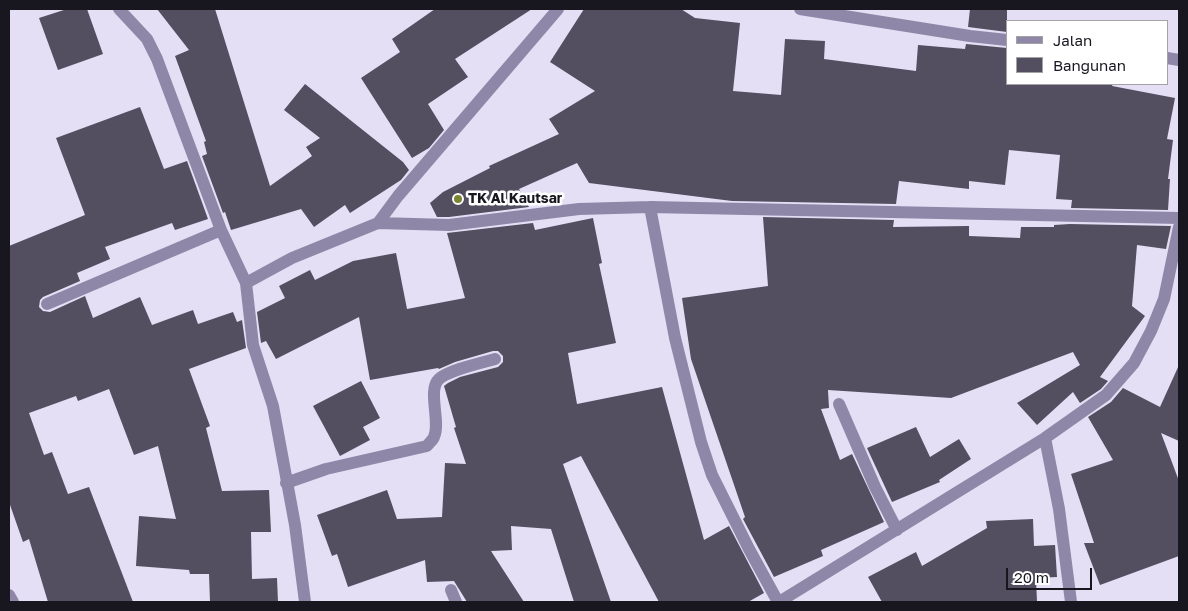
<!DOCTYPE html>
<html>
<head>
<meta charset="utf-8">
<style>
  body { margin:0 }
  #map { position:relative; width:1188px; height:611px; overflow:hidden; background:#e4dff5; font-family:"Golos Text",sans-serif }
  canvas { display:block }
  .frame { position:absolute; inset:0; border:10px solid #18161e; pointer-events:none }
  .legend { position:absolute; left:1006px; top:20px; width:162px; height:65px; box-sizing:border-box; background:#fff; border:1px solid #a3a2a5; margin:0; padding:6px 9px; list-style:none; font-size:15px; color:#18161e }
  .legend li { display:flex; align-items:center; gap:10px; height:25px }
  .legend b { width:25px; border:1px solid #a3a2a5 }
  .scale { position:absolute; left:1006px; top:568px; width:86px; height:22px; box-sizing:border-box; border:2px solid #18161e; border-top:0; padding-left:6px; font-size:15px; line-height:18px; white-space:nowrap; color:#18161e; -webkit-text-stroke:4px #fff; paint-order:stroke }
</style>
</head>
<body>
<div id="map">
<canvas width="1188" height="611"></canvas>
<div class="frame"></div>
<ul class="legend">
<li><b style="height:6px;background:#8f87a8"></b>Jalan</li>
<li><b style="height:14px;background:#534e60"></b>Bangunan</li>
</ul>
<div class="scale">20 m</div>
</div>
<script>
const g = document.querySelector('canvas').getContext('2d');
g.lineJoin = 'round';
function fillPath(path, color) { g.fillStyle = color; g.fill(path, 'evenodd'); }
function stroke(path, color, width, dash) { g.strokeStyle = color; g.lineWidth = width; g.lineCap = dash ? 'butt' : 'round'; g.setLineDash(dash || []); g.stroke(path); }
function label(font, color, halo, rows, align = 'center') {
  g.font = font + ' "Golos Text",sans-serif'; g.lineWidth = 5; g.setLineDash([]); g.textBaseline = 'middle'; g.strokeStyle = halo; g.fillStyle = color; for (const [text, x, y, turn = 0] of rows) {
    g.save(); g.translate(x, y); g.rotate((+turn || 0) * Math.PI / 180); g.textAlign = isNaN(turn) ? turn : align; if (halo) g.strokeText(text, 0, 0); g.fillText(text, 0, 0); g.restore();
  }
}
fillPath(new Path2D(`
  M67 9H87L103 54 58 70 39 18Z
  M157 9H215L270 186 312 156 306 147 320 138 284 110 305 84 403 162 409 170 401 180 350 213 345 205 314 227 301 209 231 230 225 212 223 213 202 156 207 154 204 142 206 141 175 56 189 50Z
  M435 9H532L455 59 468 77 428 104 444 130 429 148 412 158 361 78 400 52 392 39Z
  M584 9H681L695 18 740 23 733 91 781 95 785 39 825 41 824 59 916 71 918 45 965 49 966 44 1007 48V84H1113L1112 86 1175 98 1167 139 1173 140 1168 179H1170L1168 210 1071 208 1072 200 1056 199 1060 155 1009 150 1005 185 969 181V189L899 181 896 204 732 201 589 183 577 163 519 189 529 207 449 217H437L430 203 443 192 490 168 489 166 559 134 549 119 595 91 550 62Z
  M970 9H1007V32L968 27Z
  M140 107 164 169 187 161 208 219 175 230 172 223 105 247 110 259 77 273 80 281 43 297 40 300 39 307 43 311 50 312 85 296 93 318 140 297 152 325 193 310 198 324 233 312 237 322 242 320 246 348 189 369 210 426 206 428 222 491 269 490 271 532H251L252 579 277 578 278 602H210L209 574H190L189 570 136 566 139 516 176 519 158 446 134 455 109 389 78 401 76 396 29 413 44 455 52 452 68 494 89 487 133 602H48L29 539 23 542 9 502V246L85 215 56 138Z
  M763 217 894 220 893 227 969 226V236L1020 238 1021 227H1054V225L1070 224 1171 226 1166 249 1137 245 1132 306 1145 316 1100 377 1108 381 1101 389 1080 403 1073 392 1037 425 1017 403 1080 365 1073 352 951 398 828 390 829 408 821 409 840 460 852 454 884 522 821 550 823 556 774 577 743 519 745 517 691 359 682 298 768 286Z
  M593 218 602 263 599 264 616 343 568 353 577 404 662 387 704 540 729 526 764 593 748 602H659L581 456 563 464 611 602H574L551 529 511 526 512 550 491 551 524 602H467L454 581 427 582 425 560 348 587 337 554 332 556 317 515 387 490 397 519 442 517 445 463 466 464 454 428 456 427 444 386 448 383 460 377 498 367 503 362V356L498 351H493L455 362 439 369 438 368 370 380 359 317 276 359 266 341 261 343 257 312 285 298 279 286 310 270 315 280 353 261 396 253 407 309 465 298 447 233 533 223 535 230Z
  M1179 365V441L1161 433 1179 481V556L1100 585 1084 543H1094L1071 474 1113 460 1088 417 1111 402 1123 388 1160 407Z
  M361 381 380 418 363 427 370 440 340 456 313 406Z
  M916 427 930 457 959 439 971 459 939 480 940 482 892 502 867 448Z
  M1033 519 1034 546 1055 545 1057 577 1036 578 1037 602H882L868 577 916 552 922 566 987 528 986 521Z`), '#534e60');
stroke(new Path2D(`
  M119 9 147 39 157 59 221 230 246 283
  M800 9 970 36 1007 40
  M1167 58 1179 60
  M650 207 675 338 701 442 712 475 749 549 778 602
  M378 223 398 196 558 9
  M47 304 221 230
  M839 404 875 487 897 530
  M1045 438 1059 509 1071 602
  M286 483 326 469 427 446C429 443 433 440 434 437 441 422 427 390 439 379 449 370 481 363 495 359
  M451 590 456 602
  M9 595 13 602
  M305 602 295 525 273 406 253 345 246 283 292 258 378 223 449 225 579 209 650 207 1179 218
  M779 602 1045 438 1106 395 1134 363 1151 331 1164 299 1179 227`), '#8f87a8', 12);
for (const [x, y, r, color] of [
  [458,199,5,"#7b8634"]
]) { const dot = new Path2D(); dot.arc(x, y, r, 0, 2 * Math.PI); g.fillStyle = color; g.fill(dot); stroke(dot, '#fff', 2); }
label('bold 14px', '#18161e', '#fff', [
  ["TK Al Kautsar",468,199]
], 'left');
</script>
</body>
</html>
